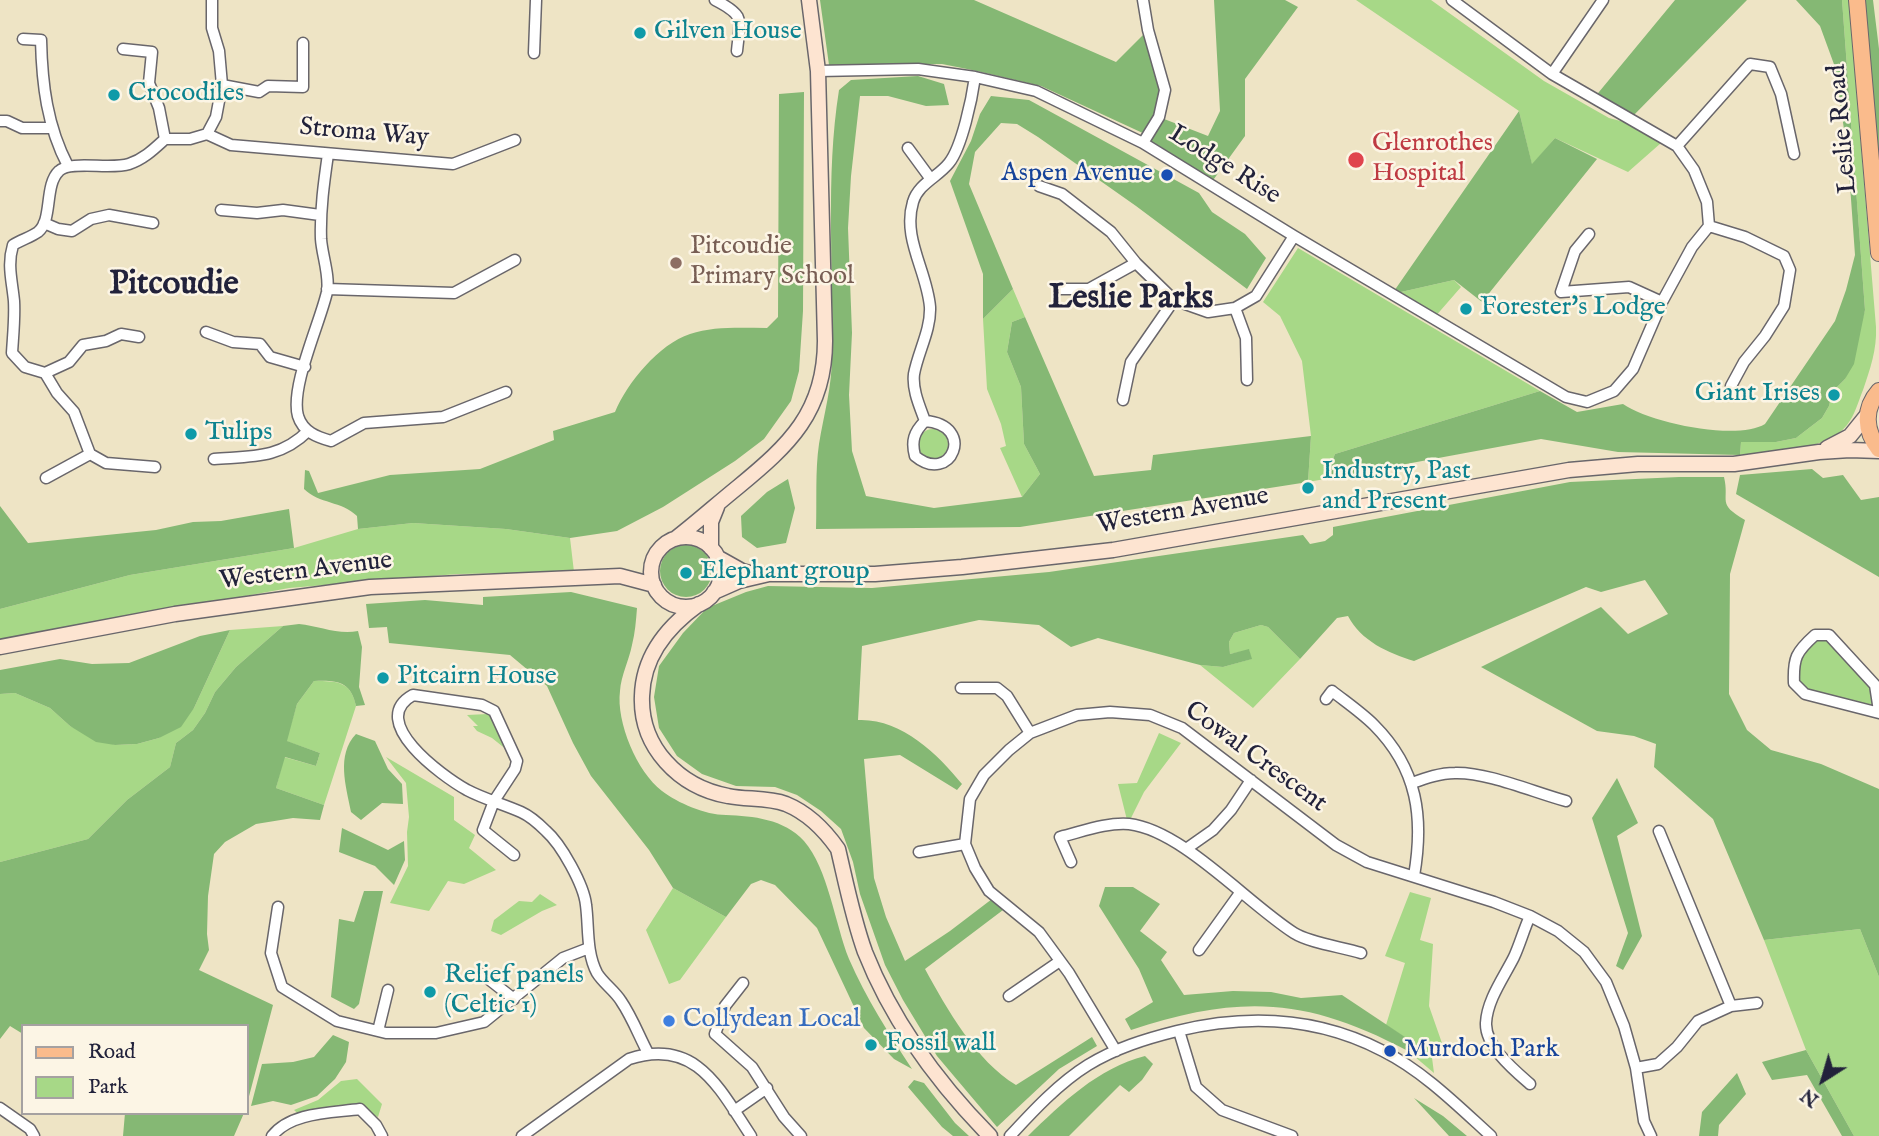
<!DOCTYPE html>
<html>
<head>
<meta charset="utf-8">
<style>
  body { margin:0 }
  #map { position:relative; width:1879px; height:1136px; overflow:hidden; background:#eee4c5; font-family:"IM FELL English",serif }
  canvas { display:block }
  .legend { position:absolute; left:21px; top:1024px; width:228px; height:91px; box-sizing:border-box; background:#fcf5e5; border:2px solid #a5a1a1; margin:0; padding:9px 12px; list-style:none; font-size:21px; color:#22223b }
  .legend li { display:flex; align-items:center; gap:14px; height:35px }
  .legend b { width:35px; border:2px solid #a5a1a1 }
  .north { position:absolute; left:1788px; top:1045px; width:70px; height:70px; -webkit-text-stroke:5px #fcf5e5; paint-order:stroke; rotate:217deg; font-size:19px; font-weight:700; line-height:28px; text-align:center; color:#22223b }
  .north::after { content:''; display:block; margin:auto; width:24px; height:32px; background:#22223b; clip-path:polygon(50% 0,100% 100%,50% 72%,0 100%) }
</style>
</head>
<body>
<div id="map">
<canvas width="1879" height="1136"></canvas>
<ul class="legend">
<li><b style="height:9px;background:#fabb8c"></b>Road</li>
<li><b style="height:19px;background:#a7d887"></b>Park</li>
</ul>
<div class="north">N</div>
</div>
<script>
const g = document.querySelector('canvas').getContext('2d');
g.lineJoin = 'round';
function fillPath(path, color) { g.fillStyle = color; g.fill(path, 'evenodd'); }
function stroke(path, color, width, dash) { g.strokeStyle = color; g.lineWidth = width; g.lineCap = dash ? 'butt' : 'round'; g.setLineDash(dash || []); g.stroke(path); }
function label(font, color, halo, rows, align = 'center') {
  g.font = font + ' "IM FELL English",serif'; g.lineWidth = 5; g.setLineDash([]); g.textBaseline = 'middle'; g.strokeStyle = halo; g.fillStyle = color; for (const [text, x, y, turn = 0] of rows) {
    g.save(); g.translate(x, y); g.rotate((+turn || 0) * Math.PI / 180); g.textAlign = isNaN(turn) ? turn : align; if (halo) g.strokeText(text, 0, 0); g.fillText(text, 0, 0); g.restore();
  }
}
fillPath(new Path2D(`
  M1356 0H1431L1544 81 1609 118 1628 123 1661 143 1628 172 1555 138 1532 165 1519 111Z
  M1842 0H1849L1876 327C1877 350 1870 369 1863 390 1858 402 1855 415 1847 425 1826 452 1772 451 1740 455L1741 441 1776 442 1796 438 1822 418 1829 406 1832 392 1845 379 1865 310Z
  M1298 248 1540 391 1335 454 1325 479 1308 482 1311 436 1302 361 1280 316 1263 302Z
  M1454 280 1461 287 1434 318 1392 294Z
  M1013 289 1025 317 1012 322 1007 352 1021 387 1024 444 1040 474 1022 497 1000 448 1006 446 1001 424 987 389 983 319Z
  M918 444a15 15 0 1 1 30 0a15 15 0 1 1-30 0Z
  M413 523 506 529 570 538 574 572 457 574 289 588 0 641V609L130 575 294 548 358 529Z
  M1261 625 1268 627 1300 659 1253 708 1200 665 1223 667 1251 659 1249 650 1230 654 1229 642 1234 633Z
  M283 626 236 667 215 692 205 713 193 730 176 743 170 767 127 800 88 839 0 862V694L15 693 50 708 70 726 115 745 137 744 159 738 194 708 230 630Z
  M1829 635 1875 685 1879 713 1805 694 1794 683 1803 645Z
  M314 681C337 681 351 681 356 706L324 805 276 788 284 757 316 766 320 753 286 741 297 704Z
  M488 714 493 719 507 750 492 738 477 731 473 726H478L467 715Z
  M1159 733 1181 743 1144 792 1128 824 1118 784 1137 783Z
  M386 757 454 797V820L475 835 469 848 496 870 464 884 448 881 429 911 390 903 408 866 407 832 409 817 406 783Z
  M673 888 726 917 680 980 669 984 646 930Z
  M1410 892 1431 898 1420 940 1433 944 1429 1006 1443 1046 1431 1050 1434 1073 1408 1051 1413 1043 1386 1025 1405 963 1385 956Z
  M540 894 557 905 542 911 501 935 491 931 494 920 519 901 532 902Z
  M1860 929 1879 977V1136H1854L1806 1050 1764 940Z
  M357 1079 382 1104 378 1117 360 1109 303 1118 294 1110 318 1100 341 1081Z`), '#a7d887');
fillPath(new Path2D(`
  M820 0H974L1116 62 1148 30 1165 90 1159 117 1208 136 1220 111 1214 0H1285L1298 7 1245 79V136L1211 183 1143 143 1147 135 1041 86 977 71 942 64 829 65Z
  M1675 0H1747L1631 118 1594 98Z
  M1796 0H1842L1865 310 1854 364 1845 379 1832 392 1829 406 1822 418 1796 438 1776 442H1741L1740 455 1618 452 1541 439 1325 479 1335 454 1540 391 1577 412 1623 404C1650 423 1737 441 1765 424L1835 321 1846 290 1855 255 1848 157 1835 67 1820 26Z
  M1861 0H1873L1879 49V209Z
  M918 76 944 84 949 105 926 106 888 96H860L851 176 848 228 852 333 849 395 852 451 866 496 934 508 1022 497 1040 474 1024 444 1021 387 1007 352 1012 322 1025 317 1094 476 1151 470 1153 455 1311 436 1308 482 1020 527 816 529C817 501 815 471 819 444 824 413 832 388 832 355 834 266 825 178 839 90L851 80Z
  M804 92 803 311 799 371 791 401 764 439 735 461 663 507 617 531 570 538 506 529 413 523 358 529 357 516C342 501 319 504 304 489L305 470 309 471 318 493 390 475 480 469 554 440 553 431 615 412C627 383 659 344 690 334 714 326 741 328 767 328L778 317 779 94Z
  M991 96 1029 100 1199 193 1212 212 1245 234 1266 258 1247 289 1136 206 1038 137 1017 124 1001 123 975 152 969 184 1013 289 983 319V274L950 181 971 141 980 114Z
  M1519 111 1532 164 1555 138 1597 159 1482 302 1454 280 1392 294Z
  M1812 469 1823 478 1843 475 1861 500 1879 497V577L1736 494 1740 475Z
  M1679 477H1724C1730 502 1716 503 1745 520L1730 574 1729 694 1747 730 1771 750 1821 764 1879 789V977L1860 929 1764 940 1713 819 1654 767 1656 744 1634 736 1597 731 1481 667 1601 607 1628 634 1668 614 1645 580 1601 592 1586 587 1414 661C1388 653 1361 641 1348 616L1337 618 1300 659 1268 627 1261 625 1234 633 1229 642 1230 654 1249 649 1252 659 1223 667 1200 665 1098 638 1071 647 1039 625 979 620 862 646 858 720C900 718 937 753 962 784L957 790 900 755 864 759 874 878 886 917 905 961 950 931 992 899 1003 910 925 969C947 1009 976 1061 1016 1085L1092 1037 1097 1046 1059 1069 997 1127 937 1056 903 1000 885 965 860 894 853 862 841 829 821 811 797 795 775 787 736 786 702 774 677 756 659 728 654 697 659 666 683 633 707 608 746 592 768 586 872 588 1049 572 1303 535 1310 544 1325 541 1333 535V527L1570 482Z
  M788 479 795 508 786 543 757 548 742 537 741 516 767 492Z
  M0 506 28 543 156 530 193 522 221 521 289 509 294 548 130 575 0 609Z
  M660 571a26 26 0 1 1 52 0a26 26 0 1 1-52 0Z
  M571 592 637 608C636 621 635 633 632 645 629 660 621 676 620 691 616 722 637 772 662 791 678 803 705 815 726 815 753 816 784 819 804 841 828 868 835 924 849 959 866 998 889 1034 912 1069L894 1059 864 1028 817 928 775 885 761 880 751 884 726 917 673 888 649 850 591 776 573 743 547 686 510 655 389 643 387 627 369 628 366 604 425 600 483 605V597Z
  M299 624C319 626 338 635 358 631L362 647 359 687 365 705 356 706C351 681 336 680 314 681L297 704 287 741 320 753 316 766 285 757 276 788 324 805 320 820 293 818 256 824 225 842 214 854 208 896 207 934 209 950 199 970 273 1005 247 1104V1026H23V1034L10 1026 0 1039V862L88 839 127 800 170 767 176 743 193 730 205 713 215 692 236 667 283 626Z
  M230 630 194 708 181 727 159 738 137 744 115 745 96 742 70 726 50 708 15 693 0 694V670L60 659 92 664 129 663 200 636Z
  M356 734 375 741 388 769 402 784 403 804 382 803 361 820 351 812C346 786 336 755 356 734Z
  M1617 778 1638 823 1617 836 1642 936 1623 970 1616 966 1628 933 1592 818Z
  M342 828 388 850 404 841 405 860 394 885 375 866 339 852Z
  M1105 887H1133L1160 904 1140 931 1167 952 1161 960 1184 995 1233 991 1271 992 1301 998 1342 995 1414 1043 1408 1051C1307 997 1239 994 1131 1030L1125 1019 1153 1002 1139 969 1099 906Z
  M364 891H383L359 1004 354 1009 331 997 339 919 354 922Z
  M333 1035 349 1042 346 1062 335 1079 317 1096 291 1105 273 1101 251 1106 262 1064 293 1062 314 1057Z
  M1806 1050 1854 1136H1842L1807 1075 1772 1080 1762 1062Z
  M1145 1056 1153 1064 1142 1080 1129 1092 1120 1085 1069 1136H1028C1062 1103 1098 1068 1145 1056Z
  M1737 1073 1746 1094 1719 1125 1718 1136H1699L1702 1112Z
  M914 1080 924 1083 955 1123 969 1136H953L942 1127 908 1087Z
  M1414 1098 1443 1116 1467 1136H1449Z
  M125 1113H244L234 1136H123Z`), '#85b874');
const street = new Path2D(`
  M715 0C746 16 740 19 737 51
  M1143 0 1148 30 1165 90 1159 117 1143 143
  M23 39 41 40C42 84 47 126 68 166
  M123 49 152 52 149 83 159 108 165 139
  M534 53 536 0
  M818 71 918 69 975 77 1036 91 1143 143 1294 236 1566 397 1587 402 1614 391 1633 369 1662 302 1692 247 1709 226 1707 202 1694 170 1677 146 1552 74 1452 0
  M1552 74 1603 0
  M222 85 259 92 268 86 303 87V43
  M0 121H7L22 128H52
  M207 134 231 145 453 164 515 140
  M1677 146 1750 64 1770 67 1781 94 1794 154
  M908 148 930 178
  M328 154C324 182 320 210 321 239 322 255 330 276 327 292 320 323 290 387 298 416 303 432 317 437 331 441L364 423 443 417 506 392
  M1039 186 1062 194 1111 232 1136 263 1174 300 1208 312 1235 308 1256 296 1294 236
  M221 210 257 213 283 210 320 215
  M44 223 58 229 72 231 91 219 109 215 153 223
  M1709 226 1745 237 1784 256 1790 270 1784 306 1765 336 1744 362 1731 386
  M1589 234 1575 251 1561 292 1629 287 1662 302
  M327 289 454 293 515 260
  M1059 289H1089L1136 263
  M1235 308 1246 338 1247 380
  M206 332 233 342 260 344 270 357 305 367
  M45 373 69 362 83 345 106 341 121 334 139 337
  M1123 400 1131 362 1174 300
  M925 421C914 432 911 441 915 456 951 486 977 425 925 421 920 407 912 390 914 374 918 352 931 330 930 307 927 271 902 238 913 202 918 184 938 177 949 163 962 147 972 98 975 77
  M90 454 74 412 57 393 45 373 25 367 12 353C13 336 15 318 14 301 12 280 7 265 13 245 21 240 31 237 38 232 53 220 44 185 59 171 70 160 111 170 129 164 144 159 154 149 165 139H190L207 134 216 117 222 85 219 51 212 28V0
  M90 454 106 463 155 467
  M214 459C251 456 280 459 308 431
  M46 478 90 454
  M961 688H997L1007 696 1030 733
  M1326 699 1332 691C1346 702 1362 713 1374 725 1418 769 1424 818 1414 876
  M1879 711 1875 685 1829 635H1815C1796 652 1793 658 1794 683L1805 694 1879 713
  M1412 783C1426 778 1440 773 1455 773 1487 772 1533 792 1566 801
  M1186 849 1213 830 1231 810 1251 780
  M919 852 965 844
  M514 855 483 830 494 801 515 769 517 761 494 711 482 705 413 695C366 721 442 776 467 790 484 799 503 804 521 812 530 816 539 824 546 831 561 844 584 885 586 905 589 927 586 952 597 973 603 983 615 991 621 1001 632 1017 639 1036 648 1053
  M1071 862 1060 837C1081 832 1107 822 1129 824 1182 830 1247 903 1294 933 1310 943 1342 947 1361 953
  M278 907 271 953 282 987 337 1021 386 1033H436L484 1022 563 958 589 948
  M1530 916C1524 929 1520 944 1514 957 1504 977 1487 1000 1486 1023 1485 1046 1514 1070 1530 1084
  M1199 950 1240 893
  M482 974 514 999
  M743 983 725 1006 715 1034 752 1067 784 1117 801 1136
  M1009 996 1060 961
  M1731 1006 1757 1003
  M378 1031 388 990
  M1179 1031 1196 1087 1222 1110 1292 1136
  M1116 1051 1069 973 1039 932 989 891 975 868 965 844 970 799 984 775 1009 750 1030 733 1077 715 1110 712 1150 715 1182 728 1336 845 1367 862 1494 902 1530 916 1558 931 1584 952 1606 982 1624 1026 1636 1068 1644 1121 1651 1136
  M1636 1068 1658 1064 1677 1047 1698 1021 1731 1006 1659 831
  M0 1108 30 1129 34 1136
  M734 1111 767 1088
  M272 1136C291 1112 331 1113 360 1109L376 1125 382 1136
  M522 1136 629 1059C696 1037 719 1088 751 1136
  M1010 1136C1033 1111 1059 1083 1088 1065 1116 1048 1145 1039 1177 1031 1247 1014 1318 1017 1383 1051 1423 1071 1458 1106 1491 1136`);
const secondary = new Path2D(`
  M1827 448 1850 436 1867 415
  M651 572a35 35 0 1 1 70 0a35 35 0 1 1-70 0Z
  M675 539C697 522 717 504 738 487 789 445 825 412 825 341L818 71 809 0
  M711 548V522L717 507
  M717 557 742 571 757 575
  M714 592 739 581 769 574H875L962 567 1113 550 1569 470 1638 464H1734L1819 452 1850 450 1879 451
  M699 604C668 626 643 656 642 696 640 747 679 787 728 796 747 800 767 797 786 804 808 813 824 829 838 849 846 883 853 919 865 952 893 1023 937 1082 990 1136
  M0 647 175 614 370 587 620 576 654 585`);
const primary = new Path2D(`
  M1857 0 1879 253
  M1879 391C1863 409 1865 431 1879 449`);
stroke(street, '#69666b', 13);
stroke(secondary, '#69666b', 17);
stroke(primary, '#69666b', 18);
stroke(street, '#fff', 10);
stroke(secondary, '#fde4d1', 14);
stroke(primary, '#fabb8c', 16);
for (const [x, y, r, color] of [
  [640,33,7,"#0f9aa8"],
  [114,95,7,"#0f9aa8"],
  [1356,160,9,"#e0444e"],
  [1167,175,7,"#1a4fb4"],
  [676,263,7,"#8d6e63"],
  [1466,309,7,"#0f9aa8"],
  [1834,395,7,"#0f9aa8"],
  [191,434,7,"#0f9aa8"],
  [1308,488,7,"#0f9aa8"],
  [686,573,7,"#0f9aa8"],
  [383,678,7,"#0f9aa8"],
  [430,992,7,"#0f9aa8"],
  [669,1021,7,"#3f7fe0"],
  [871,1045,7,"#0f9aa8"],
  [1390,1051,7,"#1a4fb4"]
]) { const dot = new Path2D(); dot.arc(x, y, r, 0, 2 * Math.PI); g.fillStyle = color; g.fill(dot); stroke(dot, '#fcf5e5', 2.5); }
label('26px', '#0d838f', '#fcf5e5', [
  ["Gilven House",654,33],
  ["Crocodiles",128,95],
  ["Forester's Lodge",1480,309],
  ["Giant Irises",1820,395,"right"],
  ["Tulips",205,434],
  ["Industry, Past",1322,473],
  ["and Present",1322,503],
  ["Elephant group",700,573],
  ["Pitcairn House",397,678],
  ["Relief panels",444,977],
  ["(Celtic 1)",444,1007],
  ["Fossil wall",885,1045]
], 'left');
label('26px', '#22223b', '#fcf5e5', [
  ["Leslie Road",1844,129,-95],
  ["Stroma Way",364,134,5],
  ["Lodge Rise",1224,166,32],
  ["Western Avenue",1183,512,-10],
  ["Western Avenue",306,572,-7],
  ["Cowal Crescent",1255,758,36]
]);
label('26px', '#be3a42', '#fcf5e5', [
  ["Glenrothes",1372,145],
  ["Hospital",1372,175]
], 'left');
label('26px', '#164399', '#fcf5e5', [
  ["Aspen Avenue",1153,175],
  ["Murdoch Park",1404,1051,"left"]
], 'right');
label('26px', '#785e54', '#fcf5e5', [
  ["Pitcoudie",690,248],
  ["Primary School",690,278]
], 'left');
label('26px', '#366cbe', '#fcf5e5', [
  ["Collydean Local",683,1021]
], 'left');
label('bold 33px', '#22223b', '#fcf5e5', [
  ["Pitcoudie",174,286],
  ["Leslie Parks",1131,300]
]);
</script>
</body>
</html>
